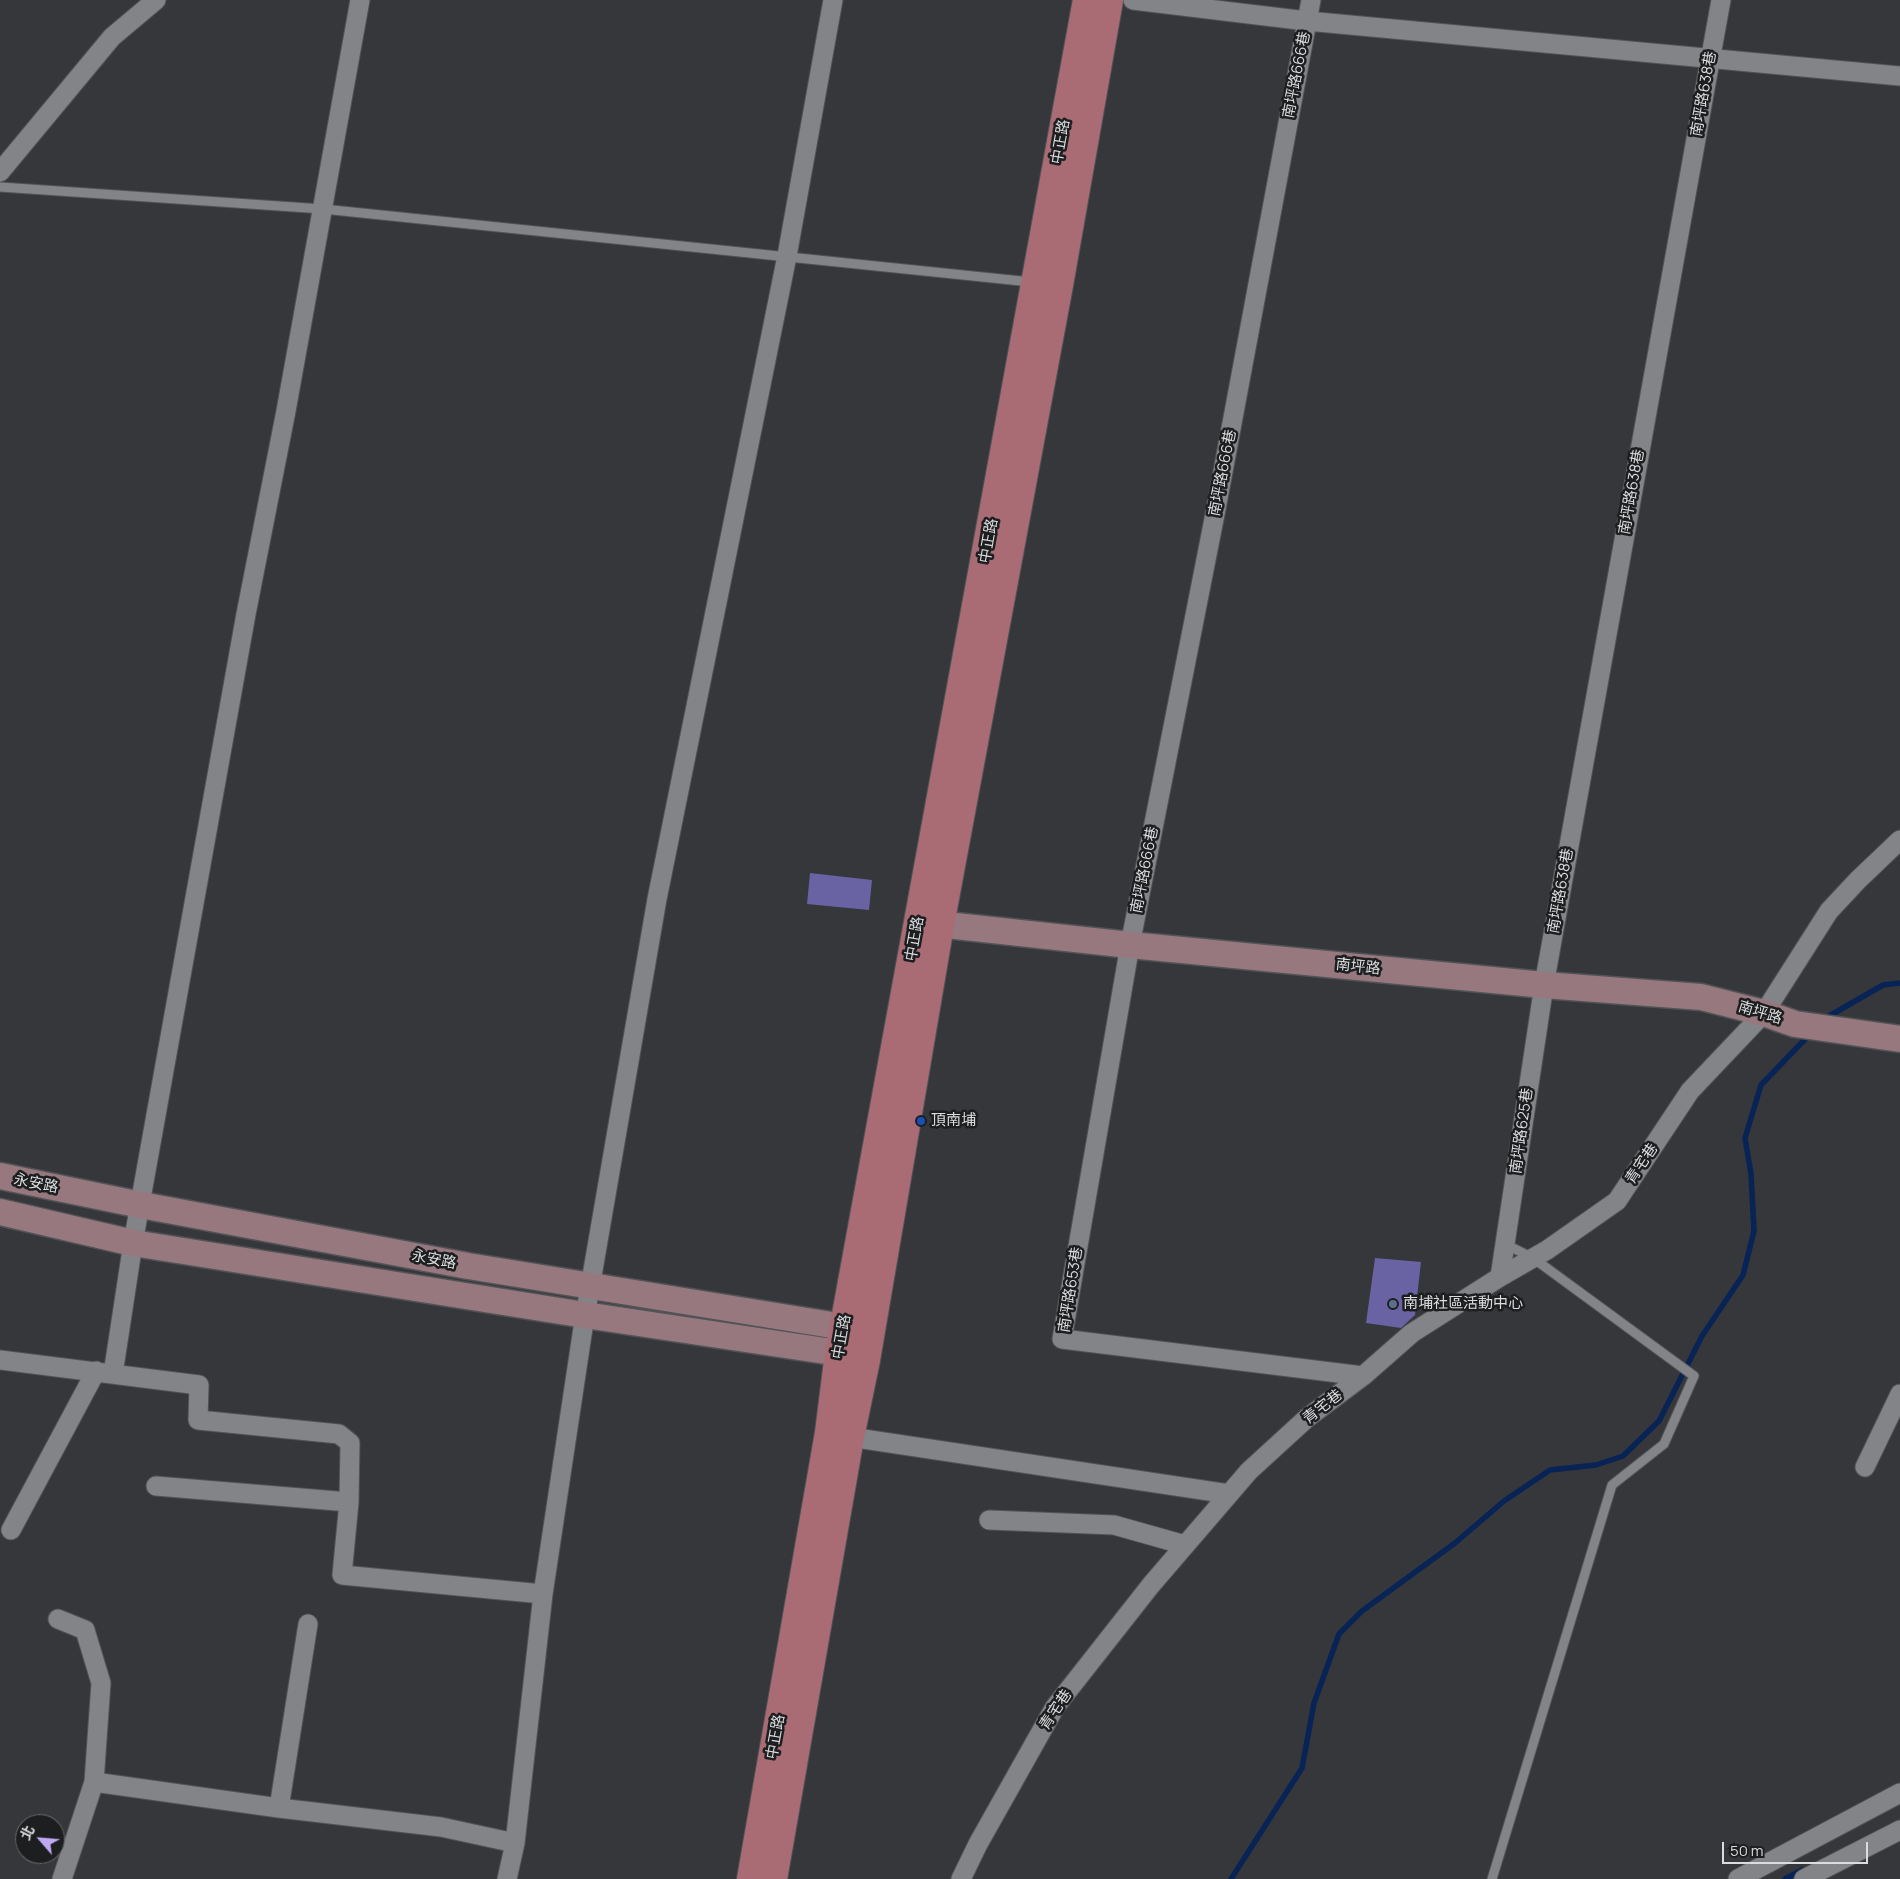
<!DOCTYPE html>
<html>
<head>
<meta charset="utf-8">
<style>
  body { margin:0 }
  #map { position:relative; width:1900px; height:1879px; overflow:hidden; background:#35373a; font-family:Manrope,"Noto Sans TC",sans-serif }
  canvas { display:block }
  .north { position:absolute; left:15px; top:1814px; width:50px; height:50px; box-sizing:border-box; background:#1d1e20; border:1px solid #696a6c; border-radius:50%; rotate:297deg; font-size:14px; font-weight:700; line-height:20px; text-align:center; color:#dbdcde }
  .north::after { content:''; display:block; margin:auto; width:18px; height:22px; background:#bfa9f4; clip-path:polygon(50% 0,100% 100%,50% 72%,0 100%) }
  .scale { position:absolute; left:1722px; top:1842px; width:146px; height:22px; box-sizing:border-box; border:2px solid #dbdcde; border-top:0; padding-left:6px; font-size:15px; line-height:18px; white-space:nowrap; color:#dbdcde; -webkit-text-stroke:4px #1d1e20; paint-order:stroke }
</style>
</head>
<body>
<div id="map">
<canvas width="1900" height="1879"></canvas>
<div class="north">北</div>
<div class="scale">50 m</div>
</div>
<script>
const g = document.querySelector('canvas').getContext('2d');
g.lineJoin = 'round';
function stroke(path, color, width, dash) { g.strokeStyle = color; g.lineWidth = width; g.lineCap = dash ? 'butt' : 'round'; g.setLineDash(dash || []); g.stroke(path); }
function fillPath(path, color) { g.fillStyle = color; g.fill(path, 'evenodd'); }
function label(font, color, halo, rows, align = 'center') {
  g.font = font + ' Manrope,"Noto Sans TC",sans-serif'; g.lineWidth = 5; g.setLineDash([]); g.textBaseline = 'middle'; g.strokeStyle = halo; g.fillStyle = color; for (const [text, x, y, turn = 0] of rows) {
    g.save(); g.translate(x, y); g.rotate((+turn || 0) * Math.PI / 180); g.textAlign = isNaN(turn) ? turn : align; if (halo) g.strokeText(text, 0, 0); g.fillText(text, 0, 0); g.restore();
  }
}
stroke(new Path2D(`
  M1824 1019 1883 985 1900 983
  M1231 1879 1302 1768 1314 1703 1339 1634 1362 1611 1455 1543 1504 1501 1550 1470 1596 1465 1623 1456 1659 1421 1702 1336 1743 1275 1754 1231 1751 1174 1745 1138 1761 1085 1811 1033
  M1785 1879 1802 1870`), '#082356', 5.5);
fillPath(new Path2D(`
  M810 873 872 880 869 910 807 904Z
  M1375 1258 1421 1262 1415 1315 1401 1328 1366 1323Z`), '#6963a3');
const lane = new Path2D(`
  M0 187 323 209 1031 282
  M1492 1879 1612 1485 1664 1444 1694 1376 1533 1258 1505 1244`);
const street = new Path2D(`
  M1133 0 1307 21 1900 76
  M1311 0 1216 509 1130 945 1062 1339 1363 1376
  M0 172 112 37 156 0
  M1500 1277 1544 985 1721 0
  M0 1360 199 1385 198 1420 339 1434 350 1443 349 1502 342 1575 543 1594
  M113 1374 133 1243 246 614 286 411 360 0
  M850 1437 1229 1494
  M1865 1467 1900 1394
  M156 1486 349 1502
  M989 1520 1114 1525 1185 1545
  M11 1530 96 1371
  M58 1619 85 1630 101 1683 94 1782 62 1879
  M94 1782 279 1808 441 1827 515 1843
  M279 1808 308 1624
  M507 1879 515 1843 543 1594 583 1328 657 899 787 256 833 0
  M961 1879 978 1844 1055 1707 1151 1585 1249 1471 1307 1418 1363 1376 1412 1333 1500 1277 1547 1250 1617 1201 1690 1091 1764 1013 1829 911 1858 880 1900 840
  M1738 1879 1900 1793
  M1804 1879 1900 1830`);
const secondary = new Path2D(`
  M919 922 1130 945 1544 985 1701 997 1764 1013 1795 1024 1900 1039
  M0 1176 141 1205 468 1266 844 1327 865 1328
  M0 1212 133 1243 585 1315 839 1353 866 1360`);
const primary = new Path2D(`
  M751 1879 829 1433 839 1353 1087 0
  M773 1879 850 1437 866 1360 940 925 1059 285 1109 0`);
stroke(lane, '#525356', 11);
stroke(street, '#525356', 21);
stroke(secondary, '#525356', 29);
stroke(primary, '#525356', 30);
stroke(lane, '#828488', 9);
stroke(street, '#828488', 19);
stroke(secondary, '#96787e', 26);
stroke(primary, '#aa6c74', 28);
for (const [x, y, r, color] of [
  [921,1121,5,"#1a4fb4"],
  [1393,1304,5,"#5c6f8a"]
]) { const dot = new Path2D(); dot.arc(x, y, r, 0, 2 * Math.PI); g.fillStyle = color; g.fill(dot); stroke(dot, '#1d1e20', 2); }
label('15px', '#dbdcde', '#1d1e20', [
  ["南坪路666巷",1297,75,-79],
  ["南坪路638巷",1704,94,-80],
  ["中正路",1061,142,-80],
  ["南坪路666巷",1223,473,-79],
  ["南坪路638巷",1632,492,-80],
  ["中正路",989,541,-80],
  ["南坪路666巷",1145,870,-79],
  ["南坪路638巷",1561,891,-80],
  ["中正路",915,939,-80],
  ["南坪路",1358,967,6],
  ["南坪路",1760,1013,17],
  ["南坪路625巷",1522,1131,-82],
  ["青宅巷",1642,1164,-56],
  ["永安路",36,1184,11],
  ["永安路",434,1260,11],
  ["南坪路653巷",1071,1290,-81],
  ["中正路",842,1337,-80],
  ["青宅巷",1323,1407,-38],
  ["青宅巷",1056,1710,-56],
  ["中正路",776,1737,-80]
]);
label('15px', '#dbdcde', '#1d1e20', [
  ["頂南埔",931,1121],
  ["南埔社區活動中心",1403,1304]
], 'left');
</script>
</body>
</html>
